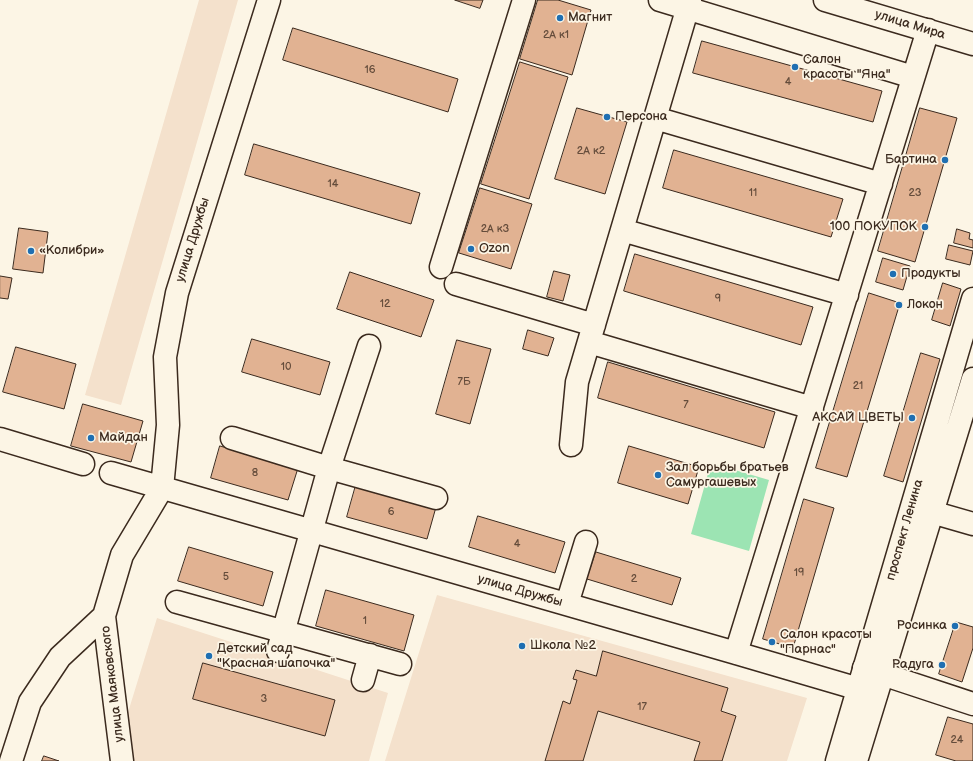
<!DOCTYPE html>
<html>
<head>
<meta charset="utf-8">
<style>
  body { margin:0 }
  canvas { display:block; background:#fcf5e5 }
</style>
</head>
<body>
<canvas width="973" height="761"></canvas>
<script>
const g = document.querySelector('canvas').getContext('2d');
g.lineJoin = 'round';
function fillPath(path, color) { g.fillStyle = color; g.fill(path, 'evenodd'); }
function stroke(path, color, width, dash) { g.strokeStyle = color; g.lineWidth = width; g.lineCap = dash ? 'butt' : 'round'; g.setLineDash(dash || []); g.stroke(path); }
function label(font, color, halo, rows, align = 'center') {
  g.font = font + ' "Balsamiq Sans",sans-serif'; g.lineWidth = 3.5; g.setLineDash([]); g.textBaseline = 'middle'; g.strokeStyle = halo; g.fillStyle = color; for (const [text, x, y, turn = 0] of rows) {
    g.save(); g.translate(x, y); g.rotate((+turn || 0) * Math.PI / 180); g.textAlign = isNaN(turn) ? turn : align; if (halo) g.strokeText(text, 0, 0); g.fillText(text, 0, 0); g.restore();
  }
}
fillPath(new Path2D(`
  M199 0H238L121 405 85 395Z
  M437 595 807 698 787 761H385Z
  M157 618 388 693 369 761H127L122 732Z`), '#f4e1cc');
fillPath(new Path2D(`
  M711 463 769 480 749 551 691 534Z`), '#9ce4b3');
const building = new Path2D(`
  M455 0H483L480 8Z
  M538 0H558L591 10 572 75 520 59Z
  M293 28 458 79 448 112 283 60Z
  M702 41 882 91 873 122 693 73Z
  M520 62 568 77 529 199 481 184Z
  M577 108 627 122 605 194 555 179Z
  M920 108 957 118 915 262 878 251Z
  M254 144 420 193 411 224 245 175Z
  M674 150 843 199 831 237 663 188Z
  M480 188 532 204 511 269 459 253Z
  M19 228 48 232 43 273 13 269Z
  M957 229 970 233 969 239 973 240V248L954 243Z
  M949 245 973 251 970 265 946 259Z
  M635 254 813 307 801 345 624 291Z
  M883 258 910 266 903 290 876 282Z
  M554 271 570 275 563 301 547 297Z
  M350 272 434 300 421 337 337 309Z
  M0 276 12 278 8 299 0 298Z
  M943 283 961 289 950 326 932 320Z
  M869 293 900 303 847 477 816 468Z
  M528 330 554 338 548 356 523 349Z
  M252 339 330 362 320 395 242 372Z
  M457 340 491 349 470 424 436 414Z
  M16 347 76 364 64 409 3 392Z
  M921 353 940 359 903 482 884 476Z
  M608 362 775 412 764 448 598 398Z
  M83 404 143 421 131 462 71 446Z
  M220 446 298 468 288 500 211 478Z
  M629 446 699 467 688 504 618 483Z
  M356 485 436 507 427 539 347 517Z
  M804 499 834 508 793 648 763 639Z
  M478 516 565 542 555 573 469 547Z
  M189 547 273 572 263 606 178 581Z
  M596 552 681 578 672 605 587 579Z
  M326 590 414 615 404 651 316 626Z
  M956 622 973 627V648L962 682 939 674Z
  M603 651 728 688 721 711 736 716 722 761H694L700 742 598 711 583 761H545L563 701 570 704 577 680 573 679 576 670 596 676Z
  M203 663 335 700 325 736 193 699Z
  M948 717 973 724V761H956L936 755Z
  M44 756 59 761H42Z`);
fillPath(building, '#e1b292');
stroke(building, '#3b2a1e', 1);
const minor = new Path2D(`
  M660 0 913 77
  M825 0 973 44
  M655 118 881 184
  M622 230 847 295
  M441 267 524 0
  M456 284 594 325
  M589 342 812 408
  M232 438 329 468 436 498
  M0 439 83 464
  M571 445 577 382 690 0
  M111 473 736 653 876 694
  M914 507 973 524
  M177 602 400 664
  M567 604 586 542
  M278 651 329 468 369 346
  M736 653 928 30
  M864 668 973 704
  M363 680 370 655
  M11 761 30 702 60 657 104 616
  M122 761 104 616 122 555 162 488 168 425 165 357 177 293 269 0`);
const major = new Path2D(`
  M837 761 973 299
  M856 761 973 379`);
stroke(minor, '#3b2a1e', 25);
stroke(major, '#3b2a1e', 25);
stroke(minor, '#fcf5e5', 22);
stroke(major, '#fcf5e5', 22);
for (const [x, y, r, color] of [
  [560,18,4,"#1f6fb2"],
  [795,67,4,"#1f6fb2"],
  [607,117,4,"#1f6fb2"],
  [945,160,4,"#1f6fb2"],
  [925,227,4,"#1f6fb2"],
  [471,249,4,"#1f6fb2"],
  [31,251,4,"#1f6fb2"],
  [893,274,4,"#1f6fb2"],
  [899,305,4,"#1f6fb2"],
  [912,418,4,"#1f6fb2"],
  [91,438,4,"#1f6fb2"],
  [658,475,4,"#1f6fb2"],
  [955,626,4,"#1f6fb2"],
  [772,642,4,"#1f6fb2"],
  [522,646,4,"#1f6fb2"],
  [209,656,4,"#1f6fb2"],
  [942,665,4,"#1f6fb2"]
]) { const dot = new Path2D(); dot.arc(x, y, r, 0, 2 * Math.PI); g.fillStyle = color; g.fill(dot); stroke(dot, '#fcf5e5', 1.5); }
label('11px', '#644c3b', null, [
  ["2А к1",556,35],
  ["16",370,70],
  ["4",788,82],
  ["2А к2",591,151],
  ["14",333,184],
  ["11",753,193],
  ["23",915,193],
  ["2А к3",495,229],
  ["9",718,299],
  ["12",385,304],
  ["10",286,367],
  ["7Б",464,382],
  ["21",858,386],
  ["7",686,405],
  ["8",255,473],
  ["6",391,512],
  ["4",517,544],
  ["19",799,573],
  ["5",226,577],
  ["2",634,579],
  ["1",365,621],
  ["3",264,699],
  ["17",642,707],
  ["24",957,740]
]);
label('13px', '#3b2a1e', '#fcf5e5', [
  ["Магнит",568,18],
  ["Салон",803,60],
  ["красоты \"Яна\"",803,75],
  ["Персона",615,117],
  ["Бартина",937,160,"right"],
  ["100 ПОКУПОК",917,227,"right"],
  ["Ozon",479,249],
  ["«Колибри»",39,251],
  ["Продукты",901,274],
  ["Локон",907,305],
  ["АКСАЙ ЦВЕТЫ",904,418,"right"],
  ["Майдан",99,438],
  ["Зал борьбы братьев",666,468],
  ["Самургашевых",666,483],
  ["Росинка",947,626,"right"],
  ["Салон красоты",780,635],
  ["\"Парнас\"",780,650],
  ["Школа №2",530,646],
  ["Детский сад",217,649],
  ["\"Красная шапочка\"",217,664],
  ["Радуга",934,665,"right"]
], 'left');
label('13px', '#3b2a1e', '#fcf5e5', [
  ["улица Мира",910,25,17],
  ["улица Дружбы",193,240,-73],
  ["проспект Ленина",905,530,-74],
  ["улица Дружбы",520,591,16],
  ["улица Маяковского",113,684,-97]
]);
</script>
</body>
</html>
